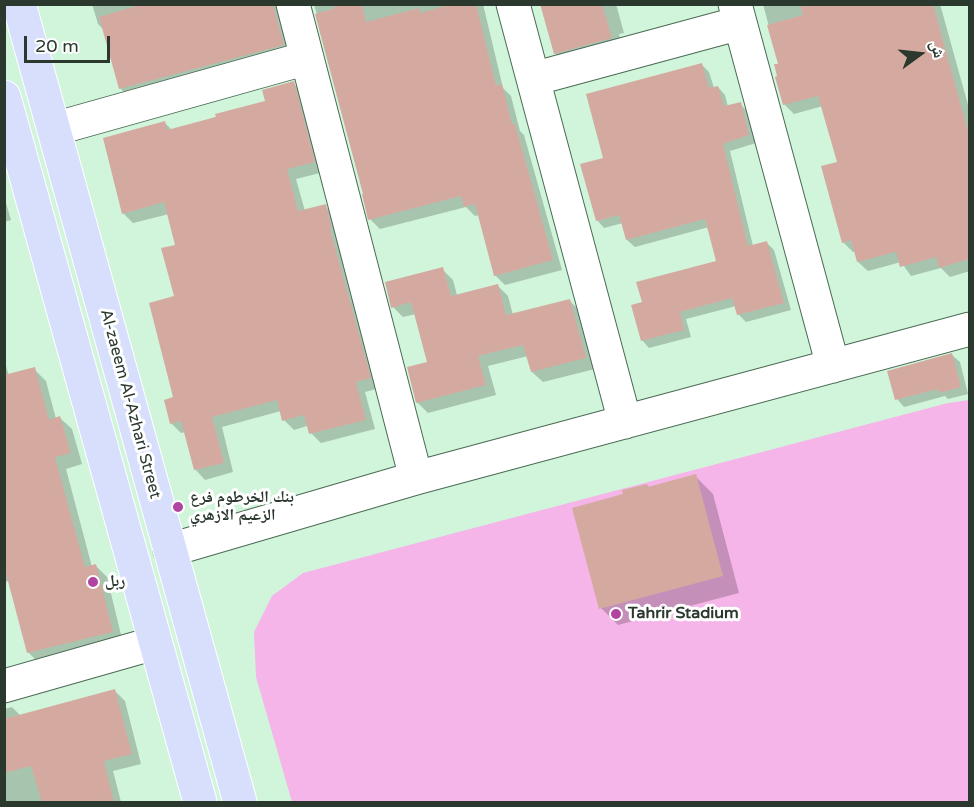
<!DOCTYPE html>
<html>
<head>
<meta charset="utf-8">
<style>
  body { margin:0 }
  #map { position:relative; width:974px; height:807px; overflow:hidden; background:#d1f5db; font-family:"Varela Round","Noto Naskh Arabic",sans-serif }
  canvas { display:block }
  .frame { position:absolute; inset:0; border:6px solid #2a382e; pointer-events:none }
  .north { position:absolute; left:890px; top:24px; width:60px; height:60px; -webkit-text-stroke:4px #fff; paint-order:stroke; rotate:75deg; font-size:16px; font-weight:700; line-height:24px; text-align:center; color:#2a382e }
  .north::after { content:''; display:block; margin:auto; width:21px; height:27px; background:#2a382e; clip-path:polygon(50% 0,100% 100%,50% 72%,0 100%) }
  .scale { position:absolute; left:24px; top:36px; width:86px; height:27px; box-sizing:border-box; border:3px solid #2a382e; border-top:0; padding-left:8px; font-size:18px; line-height:21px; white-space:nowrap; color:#2a382e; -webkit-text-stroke:4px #fff; paint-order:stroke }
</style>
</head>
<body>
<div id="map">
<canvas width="974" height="807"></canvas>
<div class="frame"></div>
<div class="north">ش</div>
<div class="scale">20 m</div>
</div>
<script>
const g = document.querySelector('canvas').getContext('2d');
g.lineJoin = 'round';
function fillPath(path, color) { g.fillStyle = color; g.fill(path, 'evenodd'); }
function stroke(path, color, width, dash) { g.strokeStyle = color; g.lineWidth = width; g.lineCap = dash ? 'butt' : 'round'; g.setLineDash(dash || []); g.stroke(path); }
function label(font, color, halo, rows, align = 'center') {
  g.font = font + ' "Varela Round","Noto Naskh Arabic",sans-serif'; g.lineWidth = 6; g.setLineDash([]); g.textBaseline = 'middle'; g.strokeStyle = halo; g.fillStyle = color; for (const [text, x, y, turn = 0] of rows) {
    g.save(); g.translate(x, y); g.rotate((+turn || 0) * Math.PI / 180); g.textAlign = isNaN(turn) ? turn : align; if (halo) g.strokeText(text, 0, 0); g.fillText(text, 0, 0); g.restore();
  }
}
fillPath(new Path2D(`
  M969 400V802H292L256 677 254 632 272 596 303 573 948 403Z`), '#f5b5e8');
fillPath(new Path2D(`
  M92 4H287L293 55 130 98 120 88 105 31 98 24Z
  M314 4H483L503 88 511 96 520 131 524 135 562 270 505 285 495 275 479 215 475 216 466 207 380 229 370 219 365 195Z
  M542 4H616L624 33 619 34 623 50 567 66 555 53Z
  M763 4H940L970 112V271L950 277 941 268 911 276 901 262 868 271 858 262 855 251 853 252 843 242 839 163 823 106 794 114 784 104 779 65Z
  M702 65 709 72 714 88 718 87 725 95 728 107 740 104 747 111 756 143 730 151 753 246 767 243 774 250 791 310 746 322 738 314 736 306 686 319 691 337 649 348 642 340 644 304 718 262 709 227 635 247 627 240 623 223 604 228 597 220 605 159Z
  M293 83 303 93 324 172 296 179 305 211 325 206 335 216 380 388 365 392 375 429 321 443 311 433 307 426 294 430 284 420 281 411 222 427 233 472 205 480 195 469 185 432 181 433 171 423 175 398 177 246 169 214 133 223 123 213 165 123 172 130 266 102Z
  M4 196 11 220 4 222Z
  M442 269 453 280 457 295 497 285 508 296 513 315 570 301 580 311 595 369 543 382 532 372 528 356 488 366 496 395 428 413 417 402 429 363 416 314 403 317 393 307Z
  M952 355 960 362 968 394 948 399 945 396 904 407 897 399Z
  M4 359 9 376 34 369 46 381 56 419 60 418 72 429 82 464 66 469 92 567 96 566 107 577 123 643 40 664 28 652 10 581 4 582Z
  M695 476 713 494 739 593 618 625 601 608 625 496 647 485 650 488Z
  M115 691 125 701 141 764 113 771 121 802H4V709L12 707 21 716Z`), '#0003');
fillPath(new Path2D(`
  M143 4H273L284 45 119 89 99 17Z
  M334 4H362L366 22 419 8 420 13 452 4H476L496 86 502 84 512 124H515L553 260 494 276 475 204 464 207 461 196 368 220 362 194H363L315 14 335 8Z
  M540 4H602L612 38 554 54Z
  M800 4H933L969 135V259L939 268 936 257 900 267 896 252 857 262 851 240 842 243 821 166 837 162 818 96 783 105 775 77 777 76 774 64H778L767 25 803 15Z
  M702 63 709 88 718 86 724 106 741 102 749 135 723 144 748 246 767 241 784 303 737 315 732 298 680 312 684 330 641 341 631 305 642 302 636 282 716 261 705 219 626 240 619 215 596 221 580 164 603 158 586 94Z
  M294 81 315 162 287 169 298 211 326 204 332 229H330L371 378 356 382 366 420 309 434 304 415 282 421 277 400 212 417 224 463 194 470 181 421 170 424 164 400 173 397 149 303 174 296 161 248 175 245 164 202 122 214 103 138 165 121 167 130 216 117 215 114 265 101 262 90Z
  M443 267 451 296 498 284 506 315 570 299 586 358 531 372 523 345 478 356 486 385 416 403 407 367 427 362 411 302 391 308 385 282Z
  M952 353 961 387 939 393 938 389 895 400 887 371Z
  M35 367 49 420 60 416 71 453 55 457 85 567 96 564 113 632 27 653 4 566V375Z
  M696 474 723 576 599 609 572 508 623 494 622 490 647 484 648 487Z
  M115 689 132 754 104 761 114 802H42L31 766 4 773V719Z`), '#d4aaa0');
const minor = new Path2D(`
  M293 4 416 478
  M513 4 625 422
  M735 4 833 366
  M533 79 740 23
  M54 129 307 58
  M170 550 416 478 970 329
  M4 686 155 643`);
const major = new Path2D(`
  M19 4 240 802
  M4 97 200 802`);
stroke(minor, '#4a6a54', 35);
stroke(major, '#fff', 35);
stroke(minor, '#fff', 33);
stroke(major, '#d7dffd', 33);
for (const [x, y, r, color] of [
  [178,507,6,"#b143a1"],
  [93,582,6,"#b143a1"],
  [616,614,6,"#b143a1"]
]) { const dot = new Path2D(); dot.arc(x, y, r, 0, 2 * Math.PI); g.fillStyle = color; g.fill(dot); stroke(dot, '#fff', 2); }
label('16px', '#2a382e', '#fff', [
  ["Al-zaeem Al-Azhari Street",130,404,75]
]);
label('bold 16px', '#2a382e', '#fff', [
  ["بنك الخرطوم فرع",190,498],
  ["الزعيم الازهري",190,516],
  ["ربل",105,582],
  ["Tahrir Stadium",628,614]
], 'left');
</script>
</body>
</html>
